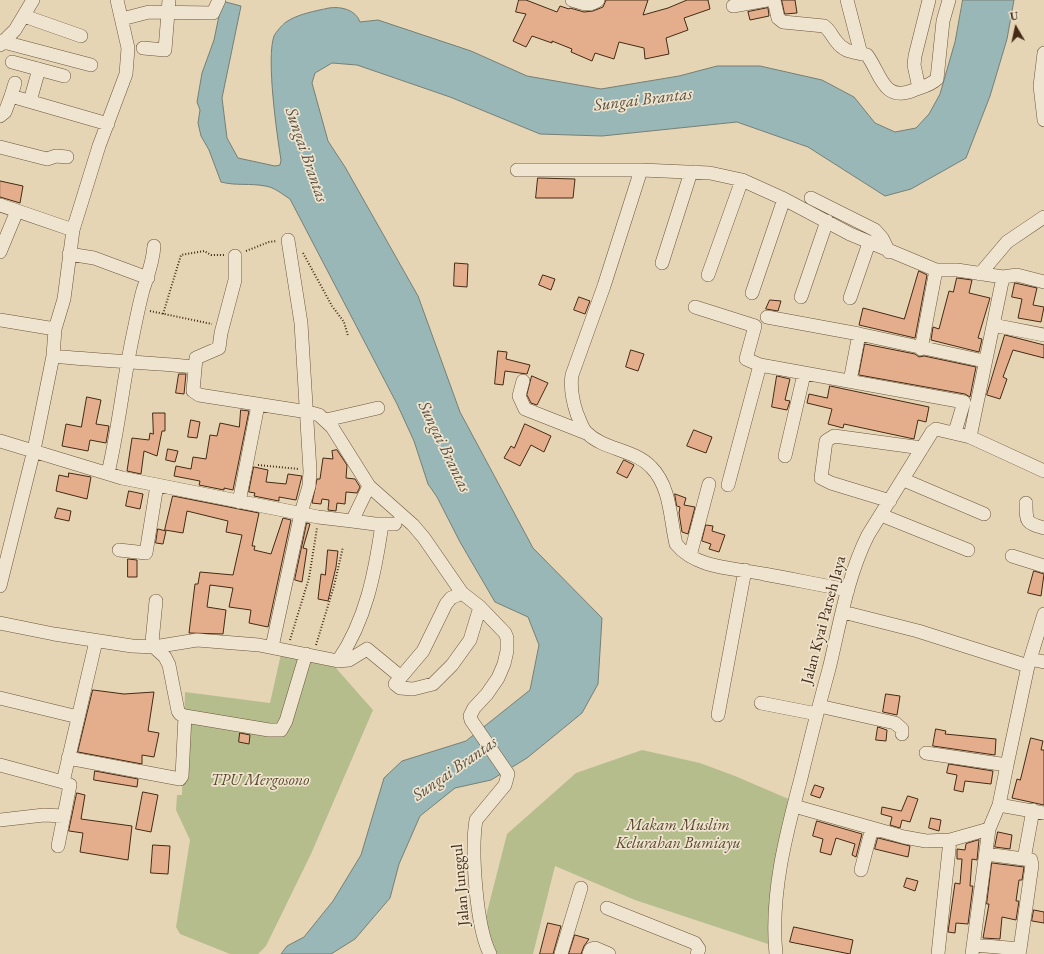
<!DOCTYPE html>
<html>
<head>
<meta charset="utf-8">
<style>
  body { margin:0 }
  #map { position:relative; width:1044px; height:954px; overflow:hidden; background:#e5d5b5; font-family:"EB Garamond",serif }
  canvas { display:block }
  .north { position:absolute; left:996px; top:8px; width:40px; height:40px; -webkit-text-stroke:3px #eee4cf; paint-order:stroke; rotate:351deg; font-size:11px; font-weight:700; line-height:16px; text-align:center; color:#442a14 }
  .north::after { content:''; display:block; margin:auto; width:14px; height:18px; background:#442a14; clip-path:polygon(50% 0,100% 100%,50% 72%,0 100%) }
</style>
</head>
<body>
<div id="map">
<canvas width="1044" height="954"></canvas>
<div class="north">U</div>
</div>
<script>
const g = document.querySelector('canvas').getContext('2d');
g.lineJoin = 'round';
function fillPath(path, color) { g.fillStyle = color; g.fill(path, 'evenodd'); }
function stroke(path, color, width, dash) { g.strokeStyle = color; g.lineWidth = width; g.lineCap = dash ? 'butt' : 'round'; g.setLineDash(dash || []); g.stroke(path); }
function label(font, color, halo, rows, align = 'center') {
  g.font = font + ' "EB Garamond",serif'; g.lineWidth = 3.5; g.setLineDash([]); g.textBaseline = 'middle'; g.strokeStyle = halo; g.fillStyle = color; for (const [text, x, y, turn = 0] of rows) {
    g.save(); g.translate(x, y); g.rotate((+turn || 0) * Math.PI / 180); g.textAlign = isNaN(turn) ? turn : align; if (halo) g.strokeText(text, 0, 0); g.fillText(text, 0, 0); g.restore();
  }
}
fillPath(new Path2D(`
  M281 654 320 659 319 664 335 667 373 710 311 854 266 946 258 954H230L180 934 176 927 190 840 176 810 177 795H182L185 692 270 703Z
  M642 750 700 763 735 776 791 800 771 945 635 900 555 866 533 954H492L484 924 507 834 576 773Z`), '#b6bd8c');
const water = new Path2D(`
  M963 0H1014L1007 39 990 96 966 158 911 189 885 196 808 147 737 122 602 136 540 134 450 97 357 65 332 63 315 73 312 83 328 141 345 167 418 296 460 412 533 548 602 618 598 684 582 713 527 758 491 780 455 788 420 816 399 864 390 898 355 939 331 954H281L287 946 304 937 333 901 361 855 384 778 402 761 466 741 530 690 539 645 528 617 495 602 460 542 437 497 428 484 414 441 397 404 290 199C282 194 274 187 265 186 250 183 236 186 221 182L209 150 201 136 198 123 200 110 197 102 202 73 214 40 222 1 241 6 222 98 227 138 238 158 275 166 280 165 281 160C277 135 266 58 274 36 276 32 282 25 286 22 298 14 315 11 329 8 341 6 356 10 360 22L378 20 471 51 527 76 601 89 679 76 717 66H760L822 80 854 97 875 123 895 132 916 128 929 114 940 94 955 42Z`);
fillPath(water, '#98b7b6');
stroke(water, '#767f75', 1);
const building = new Path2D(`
  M519 0H526L557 12 560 6 569 9 570 8 584 12 593 11 603 7 606 0H648L643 15 668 8 687 0H708L710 9 684 18 688 30 666 38 669 54 645 59 644 48 619 42 614 59 595 53 592 61 571 52 572 49 552 41V43L532 36 526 47 513 41 526 14 516 12Z
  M782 0H795L797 13 785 14Z
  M768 8 769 16 750 20 748 12Z
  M538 178 575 179 573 198H536Z
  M0 181 23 186 20 203 0 197Z
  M455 263 468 264 467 287 454 286Z
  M919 271 927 275 915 338 859 325 863 308 904 319Z
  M543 275 555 279 551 290 539 285Z
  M957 278 972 280 969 293 990 298 978 338 982 339 979 352 931 340 933 327 939 329 949 291 953 292Z
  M1015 283 1037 288 1033 305 1044 307 1041 322 1018 318 1022 299 1012 297Z
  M579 297 590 301 585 314 574 310Z
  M770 300 781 301 778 311 766 309Z
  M1005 335 1044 345V358L1013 350 1003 377 1007 379 1000 399 987 395Z
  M865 344 915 354 919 357 924 356 976 367 970 397 965 394 859 375Z
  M631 350 644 354 638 371 626 367Z
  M498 351 507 352 506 359 530 365 527 374 505 371 503 385 495 384Z
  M179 374H186L184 394 176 393Z
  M532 376 548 383 537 405 531 403 527 395Z
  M777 376 790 379 785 400 790 401 787 410 772 407Z
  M830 386 929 407 926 422 918 420 914 439 844 424 843 428 828 424 832 409 807 403 809 394 827 398Z
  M87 397 101 400 96 424 109 426 106 443 90 440 88 451 62 446 66 424 81 427Z
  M241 410 249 411 233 490 224 488V490L199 485 200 481 174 476 176 466 191 469 193 457 206 459 210 435 217 436 220 423 239 427Z
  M153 413H165V431H162L157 456 144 451 141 474 127 471 132 438 149 440 150 433 153 434Z
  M191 420 200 422 197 438 188 437Z
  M525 424 551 436 544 452 531 445 520 466 504 458 511 446 514 448Z
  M694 430 712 437 706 453 687 446Z
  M168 449 178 451 175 462 166 460Z
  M337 450 347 465 346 478 355 479 360 487 357 493 346 492 345 504 337 503 336 511 328 510 329 500 322 499 321 504 312 503 317 479H320L323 458 333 459 332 451Z
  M624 460 634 465 627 478 617 473Z
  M254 467 268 470 266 482 286 484 288 474 302 476 296 500 279 497V501L254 496 255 493 249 492Z
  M69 473 91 477 87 499 56 491 59 475 68 477Z
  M129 491 143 494 140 509 126 506Z
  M675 494 686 498 684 505 695 507 688 534 682 532 679 513 680 507 677 506Z
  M173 496 259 513 252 546H255L254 550 271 554 283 518 291 520 268 627 249 623 251 610 229 607 233 588 210 585 207 607 226 610 223 634 189 633 195 584H198L200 572 233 575 242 535 226 532 228 521 187 511 183 533 165 530Z
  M58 508 71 511 69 521 55 518Z
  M307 523 310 524 303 548 307 549 302 582 295 580Z
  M706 525 713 526 712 531 725 535 719 552 709 549 711 544 702 541Z
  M158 529 166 531 163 544 156 543Z
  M328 550 338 551 336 567 328 601 318 599 321 574 325 575Z
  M128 559 137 560V577H128Z
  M1034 571 1044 574 1041 596 1028 593Z
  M93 690 124 694 154 692 148 731 159 733 154 757 142 755V764L78 752Z
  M886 694 900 696 897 715 883 712Z
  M878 727 887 730 886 741 876 740Z
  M936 729 946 731 945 734 996 739 995 755 933 746Z
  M240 733 250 735 249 744 239 742Z
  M1031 738 1043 741 1041 750H1044V805L1012 798 1017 779 1020 780Z
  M949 764 993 771 991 784 965 781 963 792 954 790 957 775 947 773Z
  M95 771 138 779 137 787 94 780Z
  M815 785 824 788 820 798 811 795Z
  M143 792 158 795 151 832 136 829Z
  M77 793 85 795 81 819 132 826 128 860 80 852 83 833 69 831Z
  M908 796 918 799 910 822 902 820 900 828 890 825 892 817 881 814 882 807 901 811Z
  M931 818 941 820 939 831 929 828Z
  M817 821 862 834 856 857 852 855 855 844 836 838 831 855 820 852 823 839 813 836Z
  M998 832 1012 835 1010 849 995 847Z
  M878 838 910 846 908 857 875 849Z
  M979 840 977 860 972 859 970 886H973L968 924 956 923 955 933 948 932 955 883 960 884 962 859H957V849L965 850 966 844Z
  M153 845 170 846 168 874 151 873Z
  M992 863 1024 867 1022 880H1019L1016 901H1019L1016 920 1002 917 1000 939 983 938 989 904H987Z
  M907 878 918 881 915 891 904 887Z
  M1034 910 1044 912V923L1032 921Z
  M548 923 561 926 553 954H540Z
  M794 927 853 940 850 954 790 942Z
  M575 935 589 939 584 946 581 954H569Z`);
fillPath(building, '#e4ae8d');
stroke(building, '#442a14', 1);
const minor = new Path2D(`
  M572 0C581 3 590 7 598 0
  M774 0 778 18 783 22 824 26C830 30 831 35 836 41 846 54 854 51 867 55 881 74 883 103 914 90 922 87 931 85 937 79L943 21 949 0
  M847 0 861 54
  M733 6 767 0
  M24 16 81 36
  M122 19 149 12 213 13 219 0
  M0 41 91 65
  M0 45 15 30 33 0
  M143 48 165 50 169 0
  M1044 53 1040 86 1044 120
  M12 62 64 76
  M15 83 11 96 108 124
  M919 88 914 65 915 56 929 0
  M30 101 39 69
  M0 116 5 112 11 96
  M0 147 47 159 56 156 67 157
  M517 170H641L604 286 572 375C570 388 573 402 577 414 580 420 582 429 587 433 604 450 634 449 651 467 671 487 670 519 676 544 696 569 735 568 764 574 792 579 820 585 848 590
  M641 170 710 173 742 180 784 199 850 234 936 270
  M811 198 875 230 882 238 889 252
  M0 205 73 230
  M0 252 17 211
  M69 254 94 258 148 278
  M235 256V280L221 333 219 348 196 358 193 391 199 395 308 412 319 415 332 427 369 486 413 525 424 538 462 593 480 607 505 633 507 638V651L504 664 498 678 487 694 474 708 470 716 471 720 508 774 505 785 476 820C471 851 476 926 490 954
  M662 263 691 172
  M980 274 1007 242 1044 217
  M708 275 742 180
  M752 293 784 199
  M801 297 827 221
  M850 298 869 243
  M695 307 755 326 746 359 760 365
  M767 317 859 334 984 361
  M0 320 55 329
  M993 325 1044 335
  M921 349 936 270H957L1003 277
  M53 356C100 361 147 362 194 367
  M523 381 519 396 525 409 586 433
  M850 381 859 334
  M326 420 378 408
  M970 437 1003 277 1017 275 1044 282
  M0 441 122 478 318 517 352 521 369 486
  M785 456 804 374
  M108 473C119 427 123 381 133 335 136 320 139 305 143 290 148 275 153 262 154 246
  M904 480 984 514
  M728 485 760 365 964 402 955 432
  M890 501 831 483 821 478 826 441 834 436 922 448
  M239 502 258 405
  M1026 503C1026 522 1026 523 1044 528
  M881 515 968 550
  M352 521 375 524H395
  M119 550 146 553 157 485
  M690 556 709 484
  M1012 556 1044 566
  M0 586 34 450 53 356 55 329 64 299 73 230 99 146 126 74 128 48 117 0
  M156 601 152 642 154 647 165 657 169 665 178 711 180 714 185 716 269 730H281L286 721 306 654
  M843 612 918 631 1028 666
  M0 623 54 634 132 646 154 647 197 640 259 645 338 661C366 620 375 573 382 524
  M272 647 301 513 309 486 310 471 301 323 288 240
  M1030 659 1044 662
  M338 661 349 660 367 649 401 677 423 651 446 604 451 598 462 593
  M401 677 395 684 400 688 413 689 433 684 452 665 470 640 480 607
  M0 698 78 717
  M761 703 817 714
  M819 706 895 723 902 729V734
  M718 715 745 570
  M926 753 1007 765 1028 666 1044 614
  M68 758 180 779 182 776 185 716
  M0 765 63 782
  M999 805 1044 813
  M794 806 904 837 926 841 950 840 989 829 972 954
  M0 820 44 815 63 816
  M989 829 999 805 1007 765
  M58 846 70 785 63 782 96 641
  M986 854 1031 860 1032 865 1020 949
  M1024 859 1033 810
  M861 870 872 828
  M607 908 695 943 699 949 697 954
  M974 945 1020 949 1019 954
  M561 954 581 888
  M589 954 591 949 595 948 609 954
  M776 954C770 895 786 834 801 778 810 741 819 705 829 669 840 624 847 577 868 535L932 432 936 429 970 437 1044 471
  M938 954 950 840`);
stroke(minor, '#6c553c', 14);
stroke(new Path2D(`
  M246 251 269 242 277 241
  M303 253 332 306 344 322 348 336
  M150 311 212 324
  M163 314 181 255 204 251 211 255H224
  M258 465 299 469
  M290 640 309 578 317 528
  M316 645 334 586 343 547`), '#442a14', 2, [1, 2]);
stroke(minor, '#eee4cf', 13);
label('16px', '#442a14', '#eee4cf', [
  ["Jalan Kyai Parseh Jaya",824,620,-75],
  ["Jalan Junggul",461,885,-95]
]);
label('italic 16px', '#5b472c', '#eee4cf', [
  ["TPU Mergosono",260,781],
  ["Makam Muslim",678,826],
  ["Kelurahan Bumiayu",678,844]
]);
label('italic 17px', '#594d3c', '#eee4cf', [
  ["Sungai Brantas",643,100,-7],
  ["Sungai Brantas",306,155,71],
  ["Sungai Brantas",444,447,64],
  ["Sungai Brantas",455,769,-35]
]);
</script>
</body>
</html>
